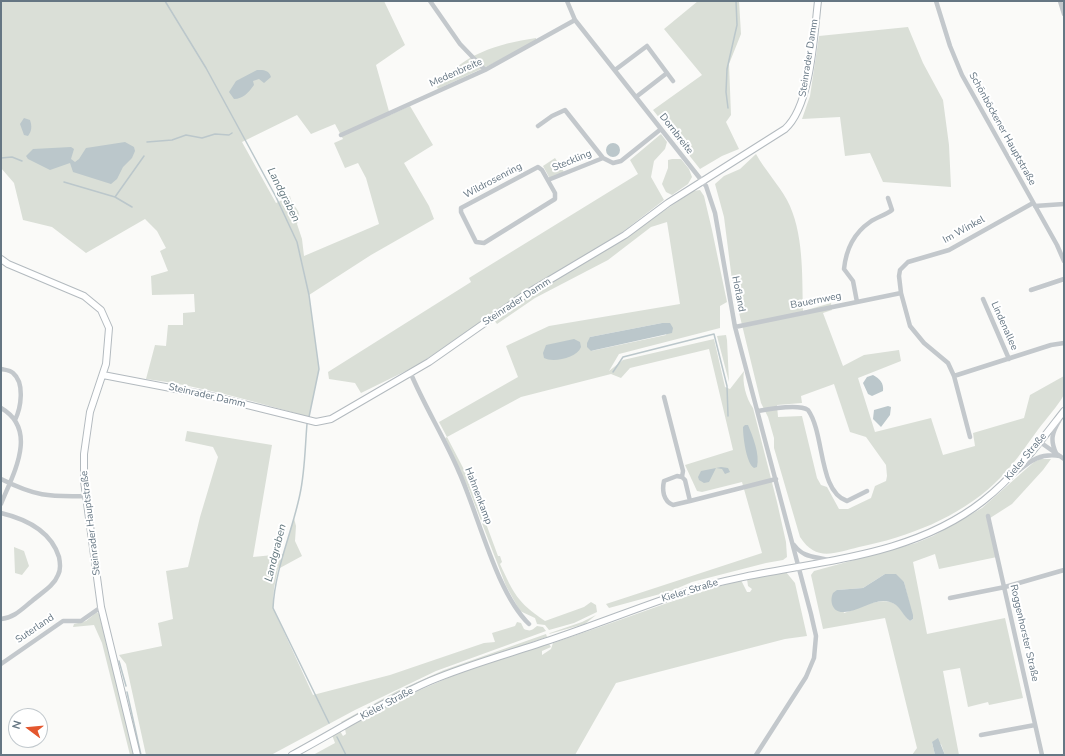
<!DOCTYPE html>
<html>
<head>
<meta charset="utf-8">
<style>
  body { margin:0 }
  #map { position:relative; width:1065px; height:756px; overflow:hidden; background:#fafaf8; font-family:"Nunito Sans",sans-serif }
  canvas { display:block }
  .frame { position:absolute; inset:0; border:2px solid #657683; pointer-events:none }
  .north { position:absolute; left:8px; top:708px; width:40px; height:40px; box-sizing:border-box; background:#fff; border:1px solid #c1c8cd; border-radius:50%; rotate:286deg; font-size:11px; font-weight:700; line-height:16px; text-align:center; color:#657683 }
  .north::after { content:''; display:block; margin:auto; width:14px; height:18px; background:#e4572e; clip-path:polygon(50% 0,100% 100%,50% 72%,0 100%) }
</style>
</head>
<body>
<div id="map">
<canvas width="1065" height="756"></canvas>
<div class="frame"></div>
<div class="north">N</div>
</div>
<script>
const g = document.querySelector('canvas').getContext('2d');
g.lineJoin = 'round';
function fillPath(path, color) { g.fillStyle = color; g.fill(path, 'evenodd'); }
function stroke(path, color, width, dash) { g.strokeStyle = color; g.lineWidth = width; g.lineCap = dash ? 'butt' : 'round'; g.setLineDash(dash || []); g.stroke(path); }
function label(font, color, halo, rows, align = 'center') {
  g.font = font + ' "Nunito Sans",sans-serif'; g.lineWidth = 4; g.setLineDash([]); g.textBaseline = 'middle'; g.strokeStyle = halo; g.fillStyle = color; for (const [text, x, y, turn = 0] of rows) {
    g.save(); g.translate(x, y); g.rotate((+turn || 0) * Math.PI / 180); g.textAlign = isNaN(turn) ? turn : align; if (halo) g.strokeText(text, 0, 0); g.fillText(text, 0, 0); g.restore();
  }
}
fillPath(new Path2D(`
  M1 1H384L405 45 376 65 390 115 410 106 433 145 404 163 429 206 434 219 371 255 309 295 319 369 309 417C255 402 202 386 146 379L155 345 166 346 168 325H183V313L195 312 194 294 152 295 151 276 168 271 160 251 166 248 157 231 145 219 86 253 52 227 23 220 14 183 1 168ZM297 115 311 134 335 124 343 139 334 143 345 168 358 163 366 178 379 224 304 256 302 239 297 224C304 209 293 210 290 196L276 203 242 142Z
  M698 1H739L741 34 729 64 731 115 726 122 739 149 722 156 700 169 653 110 702 75 664 29Z
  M908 27 923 63 943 100 949 145 951 187 883 182 870 153 845 156 840 117 802 119 810 96 819 36Z
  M536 38V41L490 65 438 89 437 87C463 54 496 44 536 38Z
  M661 134 667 142 665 149 654 161 651 177 664 200 616 237 495 312 418 365 361 393 355 383 329 379 328 372 471 282 469 278 638 174 630 160Z
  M756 154C765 170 778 184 787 200 804 232 802 275 803 311L831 303 832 310 823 313 843 366 864 355 899 350 901 361 858 378 875 432 931 418 943 455 975 446 973 433 1024 418 1030 395 1064 376C1064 382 1065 389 1064 394 1062 401 1042 424 1037 431 1024 449 1011 468 995 483 958 518 908 537 859 547 834 553 816 562 800 537L774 448V438L768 417 761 403 733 288 724 217 715 184 724 176 740 169ZM834 384 850 432 866 437 886 465 887 476 886 481 875 486 871 498 848 509H839L827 487 821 485 817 478 802 416 778 417 777 405 802 403 801 396Z
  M555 158 564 172 551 178 549 177 543 166Z
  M672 159H681L689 169 692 177 688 184 672 195 666 192 662 184 668 168V160Z
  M700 190 704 196 712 230 727 302 720 306V328L619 354 609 371 623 360 714 339 725 387 730 389 744 371C742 383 746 398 753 408L777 502 786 542 787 557 783 560 766 563 692 582 671 591 609 608 606 604 762 553 742 482 702 492 697 491 685 465 733 450 709 349 630 368 621 378 611 374 521 397 447 437 471 483 498 556H500L502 562 500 564C514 594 517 602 545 621L584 607 591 602 596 605 597 612 574 623 549 630 545 625 537 624 535 618 520 611 506 586 470 492 445 438 447 437 439 422 518 377 506 346 549 326 680 304 667 222 651 227 608 260 535 298 497 324 494 320 515 304 629 235 687 195 693 191ZM662 323H670L666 335 591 351 590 337Z
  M726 335 727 340 729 382 717 336Z
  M187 431 272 445 253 557 283 554 294 518 296 526 295 541 302 556 278 569 274 588 273 608 313 695 390 675 484 643 495 642 492 633 515 626 517 622 521 623 524 629C531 632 532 630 537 626L543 627 546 631 436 671 355 710 271 755H146L126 664 119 655 162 646 158 623 173 619 166 571 188 567 200 517 218 457 213 447 185 441Z
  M1040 459H1051L1043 470 1012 504 987 520 997 557 939 569 935 554 913 562 927 634 1005 618 1023 698 989 705 988 702 968 707 960 668 943 671 959 755H945L941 744 932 742 935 755H912L917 748 885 618 823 629 811 575 814 571 916 543 933 536 982 508 1034 462ZM885 574 904 582 913 619 910 621C905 618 903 611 898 606 884 594 860 608 844 613L837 590 863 588Z
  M14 547 24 551 29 566 22 575 15 573Z
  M786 572 795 583 807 636 785 639 616 683 575 755H313L335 743 332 735 340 731 343 736 346 734 345 729C410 692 477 662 549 644L551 647 542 651V655L551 649 553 643C614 623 673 599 734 582L741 580 747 592H750L752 589 748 586 747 579Z
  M97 612 99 614 134 755H130L102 643 94 625 73 627 74 624 86 621Z
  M596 615 585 624 549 634 550 633 582 622Z
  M546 634 547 637 444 673 343 724 341 722 397 691 444 670Z`), '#dadfd7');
fillPath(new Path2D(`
  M257 70C264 70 269 70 271 77L264 83 259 79 253 81 254 85C249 92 243 99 234 99L229 92 236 81Z
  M24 118 30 120C32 126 32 131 28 136L24 135 20 124Z
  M125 142 134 147 135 151 132 158 123 167 117 179 111 184 73 172 70 163 50 170 28 159 26 156 33 149 71 147 74 149 71 159 75 162 79 159 86 148Z
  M606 150a7 7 0 1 1 14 0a7 7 0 1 1-14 0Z
  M662 323H670L673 328 672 333 595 350 591 351 587 347V343L590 337Z
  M574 339 580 342 581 347C577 358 553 363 544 358L543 353 546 345Z
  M873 375C880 379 884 383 883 391L872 396 868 394 863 383 867 377Z
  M888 406 891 407 890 415 881 427 873 419 874 410Z
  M745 425H748C753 437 760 454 757 467L754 468C746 463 743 436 743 427Z
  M721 467 728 468 730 472 725 474 722 469 716 468 709 482 704 483 699 480 698 477 701 471Z
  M885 574H896L904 582 913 615V619L910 621C902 616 901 605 890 602 875 597 859 612 844 612 833 613 829 602 833 593L837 590 863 588Z
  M938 738 945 755H935L932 742Z`), '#bbc7cb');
stroke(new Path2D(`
  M165 1 206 68 249 147 276 197 297 242 309 295 319 369 309 417
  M728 108 726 92 727 69 737 25 736 1
  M147 142 172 140 186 135 202 138 215 134 229 135 232 133
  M1 158 12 157 22 161
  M64 182 115 197 132 207
  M115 197 144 156
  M613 372 623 357 714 334 727 386 728 416
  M307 424C305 447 305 471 300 494 292 533 275 568 273 608L329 723
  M119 661 126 686
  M127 692 141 755
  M337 737 346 755`), '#bbc7cb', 1.5);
const secondary = new Path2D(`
  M1 259 8 264 84 296 101 310 109 328 106 364 90 412 84 454V481L101 607 137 755
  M103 375 207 395 316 422 331 419 429 362 526 294 625 235 668 203 785 129C811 106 814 35 818 1
  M292 755C338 730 382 702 430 681 470 664 512 653 553 639 598 624 642 606 688 591 785 560 899 567 983 501 1015 476 1039 443 1064 411`);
stroke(secondary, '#b3babf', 8);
stroke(new Path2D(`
  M430 1 460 44 485 70
  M567 1 575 20 706 186 715 213 735 327 811 614 816 636 814 658 806 677 756 755
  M936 1 950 46 962 75 1057 245 1064 261
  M1060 1 1064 14
  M615 70 647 46 673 81
  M636 97 667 73
  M538 126 552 116 565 110 603 158 613 163 621 161 661 129
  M341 135 485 70 575 20
  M538 167 542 170 555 193V199L484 243 476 242 461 212V208Z
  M548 180 603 158
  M1035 206 1064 204
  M1031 290 1064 279
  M983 299 1009 359
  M857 302 853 281 844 269C846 250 854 233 870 222 877 217 886 215 892 210L888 198
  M735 327 901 293
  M1 369C5 370 10 370 13 373 25 383 21 408 15 420
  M411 374C425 407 445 439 459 472 479 516 496 592 529 624
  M954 376 1051 345 1064 343
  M664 397 683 471 682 477 685 480 690 501 776 479
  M1 408C39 430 13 474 1 504
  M758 411C769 409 799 404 808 410 825 434 818 491 847 501L867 491
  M970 437 954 376 948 363 924 343 910 326 901 293 899 276 900 270 908 262 949 250 1033 203
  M1040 442 1064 459
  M1056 453C1050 440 1052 433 1059 421
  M1017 472C1031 460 1041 453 1060 456
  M682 477 677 476 664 481C662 490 663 501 673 505L690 501
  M1 479C35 496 48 497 86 496
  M1 513C26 519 51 531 59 557 60 562 61 570 58 575 54 586 41 593 32 601 23 608 14 618 1 619
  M988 516 1042 755
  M794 545C804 558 814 556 828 560
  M950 598 1005 587 1064 570
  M1 664 63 621H81L101 607
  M981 735 1035 725`), '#c3c8cc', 4.5);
stroke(secondary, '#fff', 6);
label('10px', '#657683', '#fff', [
  ["Steinrader Damm",809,58,-81],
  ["Medenbreite",456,73,-24],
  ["Schönböckener Hauptstraße",1002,129,61],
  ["Dornbreite",676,134,52],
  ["Steckling",572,161,-22],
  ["Wildrosenring",493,181,-28],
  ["Im Winkel",964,230,-29],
  ["Hofland",738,294,79],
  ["Bauernweg",816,301,-11],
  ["Steinrader Damm",517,302,-33],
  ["Lindenallee",1004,326,66],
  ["Steinrader Damm",207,396,13],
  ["Kieler Straße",1026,457,-50],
  ["Hahnenkamp",478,496,69],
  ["Steinrader Hauptstraße",91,523,-97],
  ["Kieler Straße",690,591,-17],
  ["Suterland",35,629,-34],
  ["Roggenhorster Straße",1024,633,77],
  ["Kieler Straße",387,704,-28]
]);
label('italic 11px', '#60757c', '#fff', [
  ["Landgraben",283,195,63],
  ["Landgraben",276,553,-76]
]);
</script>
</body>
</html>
